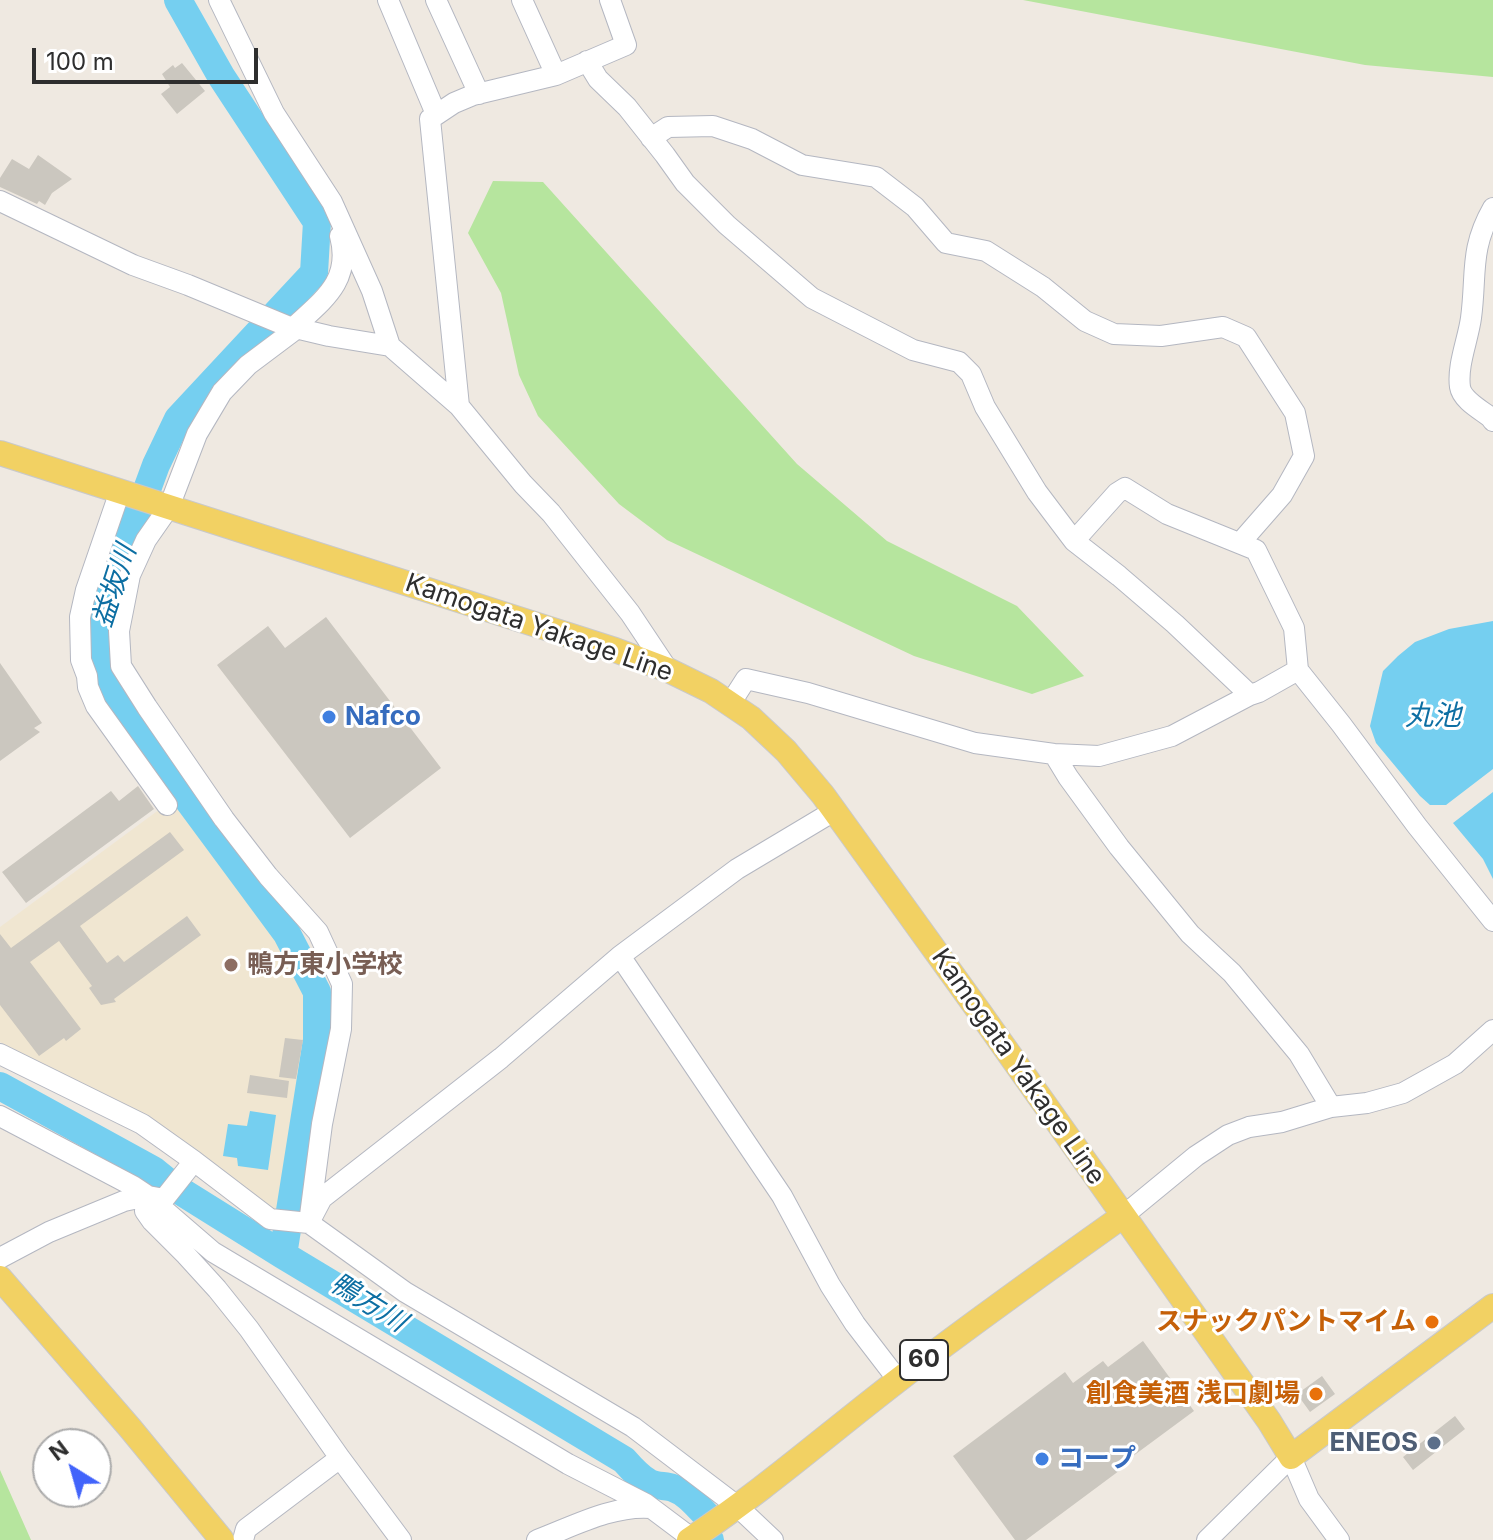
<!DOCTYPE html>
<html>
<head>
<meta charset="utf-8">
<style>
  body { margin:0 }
  #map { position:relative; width:1493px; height:1540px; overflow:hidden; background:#efe9e1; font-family:Inter,sans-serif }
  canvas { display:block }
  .north { position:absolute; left:32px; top:1428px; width:80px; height:80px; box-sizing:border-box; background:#fff; border:2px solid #ababab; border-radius:50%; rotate:323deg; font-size:22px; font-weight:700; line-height:32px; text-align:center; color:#2e2e2e }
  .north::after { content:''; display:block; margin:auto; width:28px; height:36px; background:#4264fb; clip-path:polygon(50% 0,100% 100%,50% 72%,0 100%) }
  .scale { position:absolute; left:32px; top:48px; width:226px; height:36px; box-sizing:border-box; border:4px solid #2e2e2e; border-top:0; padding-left:10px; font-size:24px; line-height:28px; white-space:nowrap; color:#2e2e2e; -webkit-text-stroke:6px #fff; paint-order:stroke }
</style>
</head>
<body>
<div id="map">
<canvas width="1493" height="1540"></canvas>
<div class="north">N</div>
<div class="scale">100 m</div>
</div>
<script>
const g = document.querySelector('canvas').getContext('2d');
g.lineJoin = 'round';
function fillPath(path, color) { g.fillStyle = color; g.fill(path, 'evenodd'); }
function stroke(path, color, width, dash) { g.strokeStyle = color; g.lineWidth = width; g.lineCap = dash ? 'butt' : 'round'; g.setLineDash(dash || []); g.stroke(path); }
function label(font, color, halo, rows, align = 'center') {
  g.font = font + ' Inter,"Noto Sans JP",sans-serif'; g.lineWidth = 6; g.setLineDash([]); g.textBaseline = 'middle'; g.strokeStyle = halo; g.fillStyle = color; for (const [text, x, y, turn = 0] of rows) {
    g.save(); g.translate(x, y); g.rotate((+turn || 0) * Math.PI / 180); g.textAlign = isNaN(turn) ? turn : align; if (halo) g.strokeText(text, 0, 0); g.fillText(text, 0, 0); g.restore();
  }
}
fillPath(new Path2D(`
  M175 798 315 980 311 1059 278 1210 272 1209 150 1120 0 1042V927Z`), '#f0e6d1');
fillPath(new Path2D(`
  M1023 0H1493V77L1365 65Z
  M493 181 543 182 797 464 887 541 1017 606 1084 676 1032 694 914 656 667 540 619 504 538 416 519 375 501 293 468 233Z
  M0 1470 31 1540H0Z`), '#b6e59e');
fillPath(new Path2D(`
  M1493 621V769L1446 805H1430L1420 796 1376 743 1370 726 1383 671 1398 656 1415 642 1449 629Z
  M1493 792V879L1483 859 1453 823Z
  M250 1111 276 1115 268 1170 238 1166 237 1158 223 1156 228 1124 247 1126Z`), '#75cff0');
stroke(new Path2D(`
  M178 0 221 76 317 222 314 273 178 419 156 465 104 606 97 637 106 680 117 704 287 934 317 992V1040L283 1255
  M0 1086 153 1170 174 1187 283 1255 624 1460C631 1468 639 1477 648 1482 656 1487 665 1485 673 1488 688 1493 698 1507 708 1517L706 1535 710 1540`), '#75cff0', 28);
fillPath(new Path2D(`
  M182 63 205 91 177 114 161 94 170 87 162 74 173 65 175 68Z
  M38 155 72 179 52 193 45 205 39 201 37 204 0 187V178L12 159 29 169Z
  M326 617 441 768 350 838 217 665 268 626 285 648Z
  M0 663 42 723 34 728 40 732 0 761Z
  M138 786 154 809 26 903 2 872 111 791 119 801Z
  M170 832 184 850 80 926 107 963 118 955 124 962 187 916 201 935 114 999 116 1002 101 1005 89 988 92 986 59 941 30 962 81 1029 66 1041 64 1038 39 1056 0 1005V934L11 948Z
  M285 1038 303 1040 296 1079 279 1077Z
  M250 1075 289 1081 287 1098 247 1093Z
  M1143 1341 1194 1411 1129 1459 1131 1462 1026 1540H1015L953 1456 1065 1372 1073 1383 1103 1361 1108 1367Z
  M1322 1376 1335 1394 1310 1412 1297 1394Z
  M1455 1416 1465 1429 1413 1470 1403 1457Z`), '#cbc7bf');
const minor = new Path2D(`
  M219 0 274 113 332 202 372 291 390 346
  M388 0 436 114
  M436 0 479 94
  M522 0 556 75
  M587 61 598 79 627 107 665 155 685 183 727 225 812 298 913 350 959 362 971 374 985 407 1037 492 1074 541 1119 576 1175 624 1250 695
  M651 138 668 127 713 126 752 139 802 165 876 177 915 207 946 243 986 251 1043 287 1085 321 1114 334 1161 336 1223 327 1246 337 1295 413 1304 456 1282 495 1240 543
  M0 201 133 265 188 285 287 326 329 336 390 346 459 406 523 484 551 513 630 613 668 670
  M1493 208C1469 250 1477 274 1471 318 1468 340 1457 365 1460 387 1462 400 1481 410 1490 417L1493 421
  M293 328C323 300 352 281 340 236
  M296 329 248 365 222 392 197 434 169 507 146 540 130 575 119 631 121 666 147 707 224 819 268 876 318 932 342 984 341 1029 322 1124 309 1223
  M459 406 430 119 454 103 473 95 556 75 626 45 610 0
  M120 491 86 590 80 617 81 660 87 676 88 687 96 706 167 805
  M1074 541 1117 493 1125 488 1167 514 1256 550 1294 628 1298 670 1341 724 1417 826 1493 921
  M730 704 746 679 808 693 975 743 1054 754 1099 756 1172 736 1250 695 1259 692 1298 670
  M1054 754 1068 777 1119 847 1190 934 1232 973 1299 1054 1331 1107
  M620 956 782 1196 830 1285 855 1324 898 1380
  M0 1054 142 1124 194 1161 270 1219 309 1223 405 1292 633 1427 737 1506 773 1540
  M0 1116 133 1186 148 1196 213 1252 568 1464 646 1504 694 1540
  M148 1196 145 1211 152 1221 186 1255 217 1289 249 1329 340 1458 401 1540
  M1123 1216 1196 1156 1228 1135 1249 1127 1282 1122 1331 1107 1367 1103 1403 1093 1455 1064 1493 1030
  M312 1217 322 1198 501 1058 620 956 737 869 834 811
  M0 1258 49 1232 124 1201 148 1196 164 1199 194 1161
  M243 1540 246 1529 340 1458
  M537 1540C574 1526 612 1505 651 1508
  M1207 1540 1291 1457 1309 1499 1339 1540`);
const major = new Path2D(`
  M0 453 615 650 668 670 711 691 751 718 786 751 823 795 978 1010 1269 1421 1291 1457 1493 1306
  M0 1278 130 1428 222 1540
  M689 1540C762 1492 828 1434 897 1381 971 1324 1047 1270 1123 1216`);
stroke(minor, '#b4b7c1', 22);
stroke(major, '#c9c9c9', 26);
stroke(minor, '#fff', 20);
stroke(major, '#f2d163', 24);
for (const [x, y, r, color] of [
  [329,717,8,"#3f7fe0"],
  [231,965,8,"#8d6e63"],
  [1432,1322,8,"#e8710a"],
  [1316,1394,8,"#e8710a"],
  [1434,1443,8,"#5c6f8a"],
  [1042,1459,8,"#3f7fe0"]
]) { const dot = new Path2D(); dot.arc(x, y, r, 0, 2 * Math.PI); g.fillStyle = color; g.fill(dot); stroke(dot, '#fff', 3); }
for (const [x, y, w] of [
  [924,1360,48]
]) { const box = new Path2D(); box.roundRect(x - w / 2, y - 20, w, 40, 6); g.fillStyle = '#fff'; g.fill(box); stroke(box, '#2e2e2e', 2); }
label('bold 24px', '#2e2e2e', null, [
  ["60",924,1360]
]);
label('26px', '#2e2e2e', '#fff', [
  ["Kamogata Yakage Line",539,628,19],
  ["Kamogata Yakage Line",1018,1067,55]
]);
label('bold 26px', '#366cbe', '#fff', [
  ["Nafco",345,717],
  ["コープ",1058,1459]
], 'left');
label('bold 26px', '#785e54', '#fff', [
  ["鴨方東小学校",247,965]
], 'left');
label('bold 26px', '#c56008', '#fff', [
  ["スナックパントマイム",1416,1322],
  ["創食美酒 浅口劇場",1300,1394]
], 'right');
label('bold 26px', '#4e5e75', '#fff', [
  ["ENEOS",1418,1443]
], 'right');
label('italic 28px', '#0d6fa3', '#fff', [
  ["益坂川",115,586,-72],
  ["丸池",1433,717],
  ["鴨方川",368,1303,32]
]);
</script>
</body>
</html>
